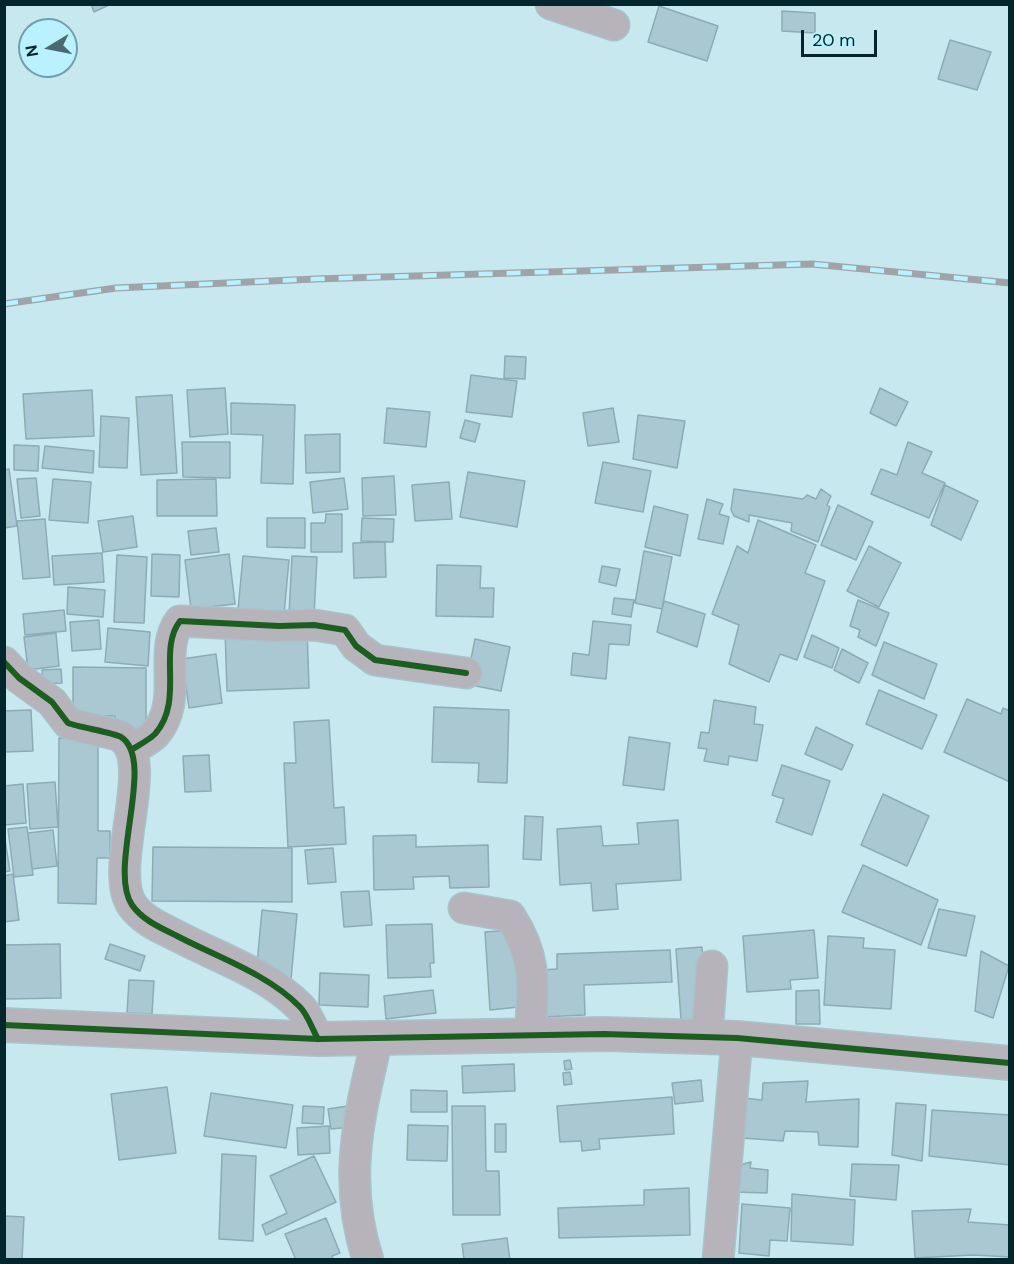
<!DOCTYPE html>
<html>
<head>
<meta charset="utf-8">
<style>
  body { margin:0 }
  #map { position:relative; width:1014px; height:1264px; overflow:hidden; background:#c8e8ef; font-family:"DM Sans",sans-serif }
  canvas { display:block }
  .frame { position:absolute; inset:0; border:6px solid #03262c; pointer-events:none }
  .north { position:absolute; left:18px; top:18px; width:60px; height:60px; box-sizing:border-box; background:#b9f2fe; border:2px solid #70a0aa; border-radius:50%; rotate:260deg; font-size:16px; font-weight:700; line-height:24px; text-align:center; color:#03262c }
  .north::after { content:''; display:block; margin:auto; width:21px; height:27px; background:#486a70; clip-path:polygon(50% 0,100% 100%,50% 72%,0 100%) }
  .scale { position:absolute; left:801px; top:30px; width:76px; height:27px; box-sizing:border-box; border:3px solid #03262c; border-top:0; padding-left:8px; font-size:18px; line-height:21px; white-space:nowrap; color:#03262c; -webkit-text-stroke:4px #b9f2fe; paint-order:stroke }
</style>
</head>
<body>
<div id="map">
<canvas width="1014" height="1264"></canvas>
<div class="frame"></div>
<div class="north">N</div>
<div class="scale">20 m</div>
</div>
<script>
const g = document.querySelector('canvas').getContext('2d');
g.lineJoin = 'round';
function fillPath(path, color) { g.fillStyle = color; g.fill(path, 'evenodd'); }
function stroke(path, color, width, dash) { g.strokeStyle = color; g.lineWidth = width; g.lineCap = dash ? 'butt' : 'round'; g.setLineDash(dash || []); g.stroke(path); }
const building = new Path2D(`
  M91 4H111L94 12Z
  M659 6 718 26 707 61 648 42Z
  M782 11 815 13V33L782 31Z
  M950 40 991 52 977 90 938 79Z
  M505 356 526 357 525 379 504 378Z
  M471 375 517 381 512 417 466 412Z
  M225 388 228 434 190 437 187 390Z
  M880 388 908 402 896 426 870 413Z
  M92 390 94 436 26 439 23 394Z
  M172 395 177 473 141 475 136 397Z
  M231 403 295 405 293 484 261 483 263 435 231 434Z
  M387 408 430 412 426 447 384 443Z
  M613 408 619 442 588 446 583 413Z
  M638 415 685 421 677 468 633 459Z
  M101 416 129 418 127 468 99 467Z
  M465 420 480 424 475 442 460 438Z
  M340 434V472L306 473 305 435Z
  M182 442H230V478L183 477Z
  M908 442 932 452 922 473 945 483 929 518 871 494 881 469 897 475Z
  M14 445 39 446 38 471 14 470Z
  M45 446 94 451 93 473 42 468Z
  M603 462 651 471 643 512 595 503Z
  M9 469 17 526 4 528V470Z
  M468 472 525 481 517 527 460 517Z
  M394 476 396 515 363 516 362 478Z
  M36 478 40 516 21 518 17 479Z
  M344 478 348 509 313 513 310 482Z
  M53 479 91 482 88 523 49 520Z
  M216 479 217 516H157V480Z
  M449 482 452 519 415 521 412 485Z
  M945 485 978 501 961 540 931 525Z
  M734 489 803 499 807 495 816 499 821 489 831 496 827 505 830 507 818 542 791 531 792 523 749 515V522L734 516 731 510Z
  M707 499 723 504 719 514 729 517 723 544 698 539Z
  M838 505 873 522 856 560 821 545Z
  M654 506 688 515 680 556 645 547Z
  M326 514H342V552H311V523H325Z
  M133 516 137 547 103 552 98 521Z
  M267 518H305V548L267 547Z
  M362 518 394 519 393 542 361 541Z
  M45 519 50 577 23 579 17 521Z
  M758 520 816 545 805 573 825 581 797 660 780 654 769 682 729 664 739 625 712 614 737 546 748 553Z
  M216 528 219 552 191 555 188 531Z
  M385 542 386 577 354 578 353 543Z
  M869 546 901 563 879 607 847 591Z
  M644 551 672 557 662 609 635 603Z
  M102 553 104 582 54 585 52 556Z
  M152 554 180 555 179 597 151 596Z
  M229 554 235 604 191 609 185 560Z
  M117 555 147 557 144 623 114 622Z
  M243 556 289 560 283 625 237 621Z
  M292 556 317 557 314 616 289 615Z
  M437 565 481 566 480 588H494L493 617 436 616Z
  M602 566 620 569 616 586 599 582Z
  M68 587 105 590 103 617 67 614Z
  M614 598 634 600 631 617 612 614Z
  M858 600 889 613 876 646 858 637 860 630 850 626Z
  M664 601 705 614 697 647 657 632Z
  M64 610 66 631 25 635 23 614Z
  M99 620 101 649 72 651 70 622Z
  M593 621 631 625 629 645 609 644 606 679 571 675 573 653 589 655Z
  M108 628 150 632 148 666 105 662Z
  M307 628 309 688 227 691 225 631Z
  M56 633 59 666 28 670 24 637Z
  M812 635 839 648 832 668 804 657Z
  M475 639 510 647 501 691 466 684Z
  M884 642 937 664 924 699 872 675Z
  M842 649 868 663 859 683 834 670Z
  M216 654 222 703 189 708 182 659Z
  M73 667 146 668V730L115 729V716H73Z
  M61 669 62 683 43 684 42 670Z
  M879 690 937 715 922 749 866 724Z
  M967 699 1001 714 1003 708 1010 711V782L944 752Z
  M714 700 756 707 754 724 763 725 757 761 729 756 728 765 704 761 707 749 698 748 701 732 709 733Z
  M434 707 509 710 507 783 478 782 479 763 432 762Z
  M31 710 33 751 4 752V711Z
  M329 720 334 808 344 807 346 844 288 847 284 763H296L294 722Z
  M816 727 853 745 842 770 805 754Z
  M629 737 670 743 664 790 623 785Z
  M59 738 98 739V831H110V858H97L96 904 58 903Z
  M209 755 211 791 185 792 183 756Z
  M782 765 830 781 812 835 776 822 784 799 772 795Z
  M55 782 58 827 30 829 27 784Z
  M23 784 26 823 4 825V786Z
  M883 794 929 816 907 866 861 845Z
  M525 816 543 817 541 860 523 859Z
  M678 820 681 880 616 884 618 909 593 911 591 883 560 885 557 829 601 826 603 846 639 844 637 823Z
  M27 827 33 875 14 877 8 829Z
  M53 830 57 866 32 869 28 833Z
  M4 833 10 871 4 872Z
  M416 835V847L488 845 489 887 450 888 449 876 413 877 414 889 374 890 373 836Z
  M153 847 292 848V902L152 901Z
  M333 848 336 882 308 884 305 850Z
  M863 865 938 900 921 945 842 912Z
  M13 874 19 920 4 922V876Z
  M369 891 372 925 344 927 341 892Z
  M939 909 975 916 966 956 928 948Z
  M262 910 297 914 291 979 256 975Z
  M432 924 434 963H430L431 977 388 978 386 925Z
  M513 930 519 1007 490 1010 485 932Z
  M814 930 818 978 790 980 791 989 747 992 743 936Z
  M828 936 864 938 863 948 895 950 891 1009 824 1005Z
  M60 944 61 998 4 999V945Z
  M110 944 145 956 140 971 105 959Z
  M702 947 707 1019 681 1020 676 949Z
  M670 950 672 982 584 985 585 1015 542 1017 541 970 557 969V954Z
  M981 951 1009 966 993 1018 975 1011Z
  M320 973 369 975 368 1007 319 1005Z
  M129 980 154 981 152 1014 127 1013Z
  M433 990 436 1013 386 1019 384 996Z
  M819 990 820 1024H796V991Z
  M570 1060 572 1069 565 1070 564 1061Z
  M514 1064 515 1091 463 1093 462 1066Z
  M570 1072 572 1084 564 1085 563 1073Z
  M701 1080 703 1101 675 1104 672 1083Z
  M808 1081 806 1102 859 1099 858 1147 819 1145 818 1132 785 1131 783 1141 743 1138 744 1098 762 1100 763 1083Z
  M167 1087 176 1153 119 1160 111 1094Z
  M411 1090 447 1091V1112H411Z
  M211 1093 293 1105 286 1148 204 1136Z
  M672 1097 674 1134 599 1139 600 1149 582 1151 581 1141 560 1142 557 1106Z
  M896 1103 926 1105 922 1161 892 1155Z
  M303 1106 324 1107 323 1124 302 1123Z
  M348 1106 351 1127 331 1129 328 1109Z
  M452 1106H485L486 1171H499L500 1215H453Z
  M932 1110 1010 1115V1165L929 1156Z
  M495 1124H506V1152H495Z
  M408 1125 448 1126 447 1161 407 1160Z
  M329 1126 330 1153 298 1155 297 1128Z
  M222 1154 256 1156 253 1241 219 1239Z
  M314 1156 336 1202 266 1235 262 1225 287 1213 270 1176Z
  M751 1162 750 1168 768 1170 767 1193 735 1192 739 1165Z
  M852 1164 899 1165 896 1200 850 1196Z
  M689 1188 690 1235 559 1238 558 1208 644 1205V1190Z
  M792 1194 855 1200 853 1245 791 1241Z
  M742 1204 790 1208 787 1241 770 1240 769 1256 739 1253Z
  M971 1209 968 1222 1010 1225V1257L973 1255 915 1258 912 1211Z
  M4 1216 24 1217 22 1260H4Z
  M326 1218 340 1253 332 1256 333 1260H296L285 1234Z
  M507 1238 510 1260H464L462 1244Z`);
fillPath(building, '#a9c8d2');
stroke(building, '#8cabb5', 1.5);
const minor = new Path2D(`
  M551 4 614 25
  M4 662 19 678 52 702 68 723C78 727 115 733 121 737 157 760 107 868 132 905 144 922 164 929 181 938 220 958 269 975 300 1007 308 1015 312 1029 318 1039
  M131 750C139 745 149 740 155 734 185 700 157 651 180 621L279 626 314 625 345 630 356 646 375 660 466 673
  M464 908 510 916C538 959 533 987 530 1036
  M707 1037 712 966
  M368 1260C342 1179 359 1118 377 1039
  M718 1260 737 1038`);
const tertiary = new Path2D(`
  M4 1025 318 1039 604 1034 737 1038 1010 1063`);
stroke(minor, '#a8c3c9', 33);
stroke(tertiary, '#a8c3c9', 36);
stroke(minor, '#b6b3bb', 30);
stroke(tertiary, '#b6b3bb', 33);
const rail = new Path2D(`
  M4 304 116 288 315 279 812 264 1010 283`);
stroke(rail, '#9fa4aa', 7);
stroke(rail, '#b9f2fe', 4.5, [14]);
stroke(new Path2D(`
  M4 662 19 678 52 702 68 723C78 727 115 733 121 737 157 760 107 868 132 905 144 922 164 929 181 938 220 958 269 975 300 1007 308 1015 312 1029 318 1039
  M131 750C139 745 149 740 155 734 185 700 157 651 180 621L279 626 314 625 345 630 356 646 375 660 466 673
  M4 1025 318 1039 604 1034 737 1038 1010 1063`), '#1b5e20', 6);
</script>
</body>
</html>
